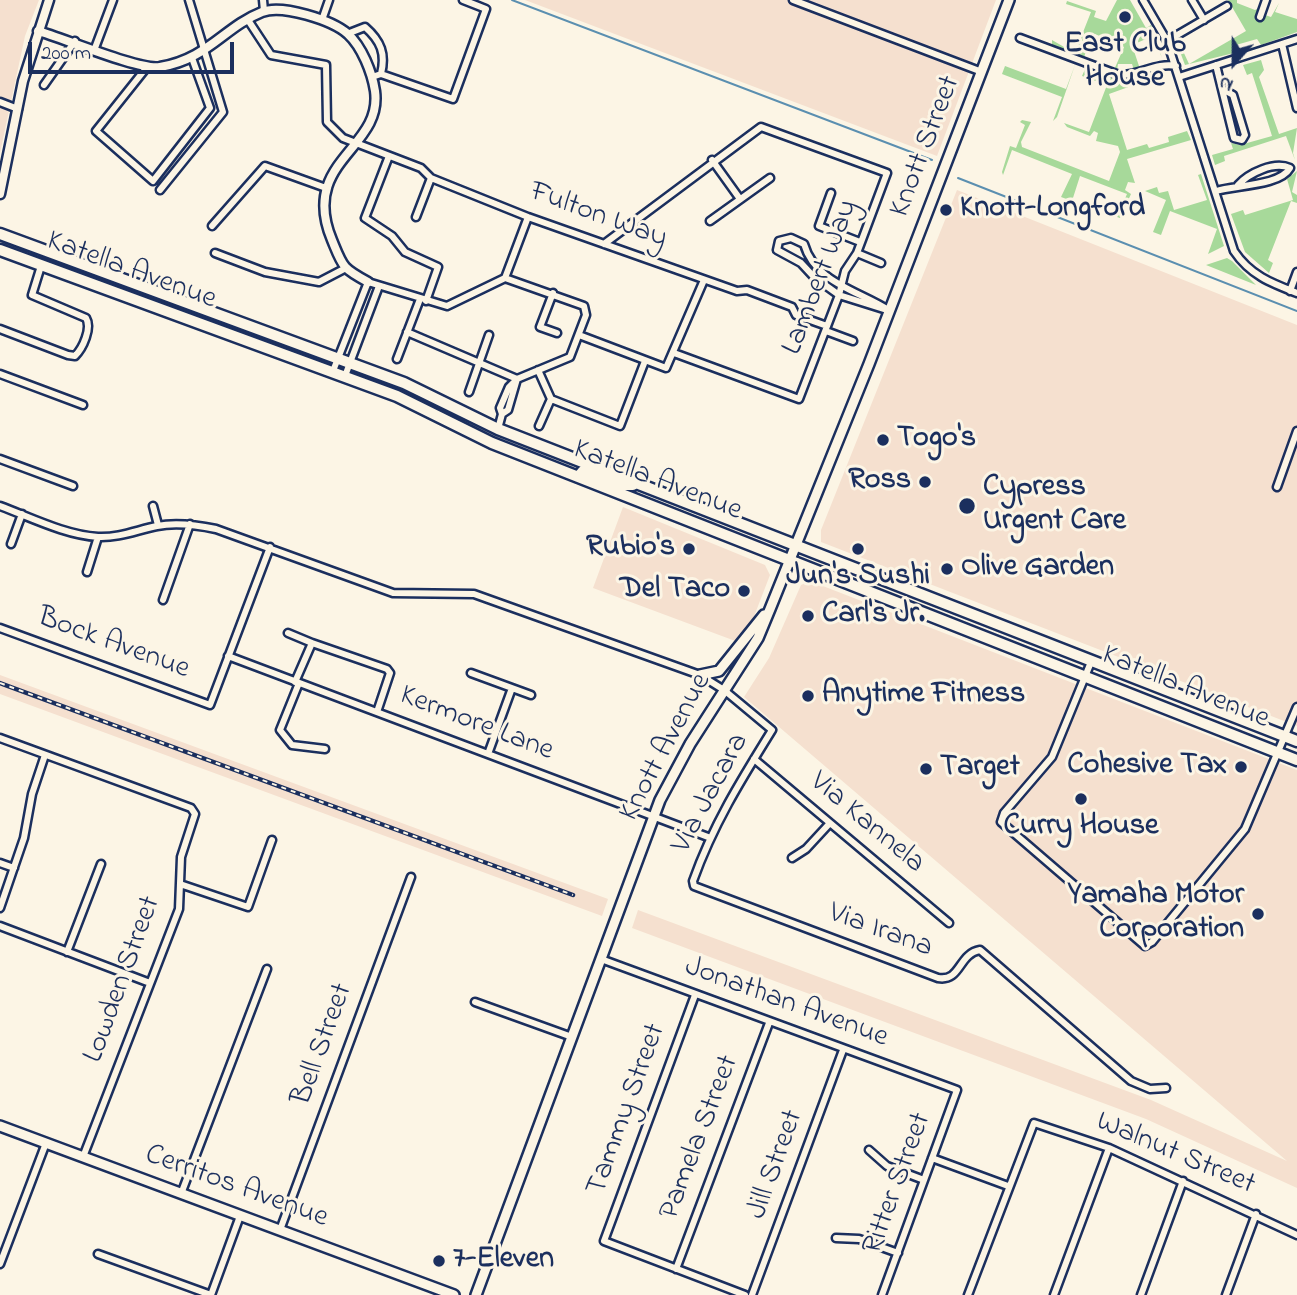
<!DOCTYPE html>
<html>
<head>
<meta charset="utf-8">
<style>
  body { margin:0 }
  #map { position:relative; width:1297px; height:1295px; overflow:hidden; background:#fcf5e5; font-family:"Indie Flower",sans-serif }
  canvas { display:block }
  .north { position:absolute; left:1199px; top:28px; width:70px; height:70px; -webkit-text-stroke:5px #fcf5e5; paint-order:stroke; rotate:201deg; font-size:19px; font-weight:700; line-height:28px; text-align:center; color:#1b2f5e }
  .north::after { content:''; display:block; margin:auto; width:24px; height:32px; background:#1b2f5e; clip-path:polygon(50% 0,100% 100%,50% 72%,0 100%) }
  .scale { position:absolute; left:28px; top:42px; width:206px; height:32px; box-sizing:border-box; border:4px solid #1b2f5e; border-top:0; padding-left:9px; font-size:21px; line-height:24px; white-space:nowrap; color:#1b2f5e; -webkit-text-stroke:5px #fcf5e5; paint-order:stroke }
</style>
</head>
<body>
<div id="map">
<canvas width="1297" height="1295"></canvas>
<div class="north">N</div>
<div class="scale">200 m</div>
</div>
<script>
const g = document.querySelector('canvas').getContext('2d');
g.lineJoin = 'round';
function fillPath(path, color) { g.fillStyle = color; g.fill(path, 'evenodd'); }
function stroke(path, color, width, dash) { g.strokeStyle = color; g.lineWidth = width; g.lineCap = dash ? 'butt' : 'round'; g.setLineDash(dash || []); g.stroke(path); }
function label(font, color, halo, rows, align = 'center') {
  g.font = font + ' "Indie Flower",sans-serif'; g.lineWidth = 6; g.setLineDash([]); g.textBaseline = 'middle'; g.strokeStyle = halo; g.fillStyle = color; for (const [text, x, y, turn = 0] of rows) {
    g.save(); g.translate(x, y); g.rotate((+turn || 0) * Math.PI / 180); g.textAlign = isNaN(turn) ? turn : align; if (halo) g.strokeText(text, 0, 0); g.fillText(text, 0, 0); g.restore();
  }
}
fillPath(new Path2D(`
  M0 0H39L25 36 0 153Z
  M525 0H996L937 156Z
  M957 190 1297 325V726L821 542V530Z
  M623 507 765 565 770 575 753 619 738 642 593 588Z
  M810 581 1297 770V1188L1146 1119 632 928 638 910 1151 1100 1287 1161 744 697 769 658 801 585Z
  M0 675 608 899 602 916 0 694Z`), '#f5e0cf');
fillPath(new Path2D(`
  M1117 0H1130L1146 28 1151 25 1162 58 1153 36 1132 45 1140 69 1134 70 1132 64H1118L1117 70H1114L1124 47 1095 34 1090 37 1084 58 1052 45V40L1071 51 1076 50 1091 12 1066 4 1067 1 1096 11 1094 17 1106 21Z
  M1228 0H1237V3L1255 10 1259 8 1255 17 1262 20 1265 15 1271 17 1279 3 1275 12 1297 19V32L1261 45 1257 39 1236 45 1238 52 1185 65 1176 41 1178 40 1189 64 1246 31Z
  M1261 60 1264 70 1259 77 1279 134 1297 128 1293 153 1295 160 1286 136 1224 156 1225 161 1215 165 1212 155 1233 149 1231 143 1240 145 1272 136 1252 73 1247 75 1243 65Z
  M1075 65 1057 117 1053 121 1062 97 1002 74 1005 66 1066 89Z
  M1086 67 1090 69 1087 75 1109 83 1111 77 1133 80 1134 85 1109 94 1127 150 1147 144 1149 148 1169 142 1168 137 1187 131 1191 140 1127 159 1135 183 1128 182 1125 190 1131 194 1120 218 1117 217 1127 194 1080 176 1072 201 1061 197 1072 174 1012 150 1003 175 1002 172 1010 146 1016 148 1025 125 1020 122 1022 120 1031 122 1021 142 1022 147 1109 181 1120 152 1118 146 1096 141 1098 133 1094 131 1090 136 1067 127 1064 123 1089 132 1107 85 1082 76Z
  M1297 171 1292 192 1297 195V203L1291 201 1268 260 1273 263 1269 273 1245 252 1231 214 1243 210 1245 215 1293 200 1287 179Z
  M1201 174 1224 246 1208 254 1217 229 1170 211 1161 235 1153 232 1166 200 1145 191 1157 187 1159 193 1168 191 1174 210 1207 200 1198 175Z
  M1227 258 1232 261 1256 285 1206 265Z`), '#a7d99a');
stroke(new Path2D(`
  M512 0 932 160
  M958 178 1297 311`), '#5b8fb0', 2);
const minor = new Path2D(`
  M263 0 264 11
  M793 0 982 72
  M1143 0 1167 41 1234 251C1250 275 1271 283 1297 293
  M1192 0 1204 20
  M1260 17 1266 0
  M248 20 271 55 326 65 327 122 343 138 421 168 431 178 528 217 737 291 747 290 792 307 796 315 827 326
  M322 20 329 0
  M347 34 365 27C381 41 386 54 381 74
  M1020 38 1119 75C1138 76 1157 62 1176 66
  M1167 41 1227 6
  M1282 44 1297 108
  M95 48 113 0
  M1216 65 1234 138 1242 140 1245 135 1233 95 1224 90
  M147 67 96 131 153 181 210 108 192 58
  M372 77 381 74 453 99 486 9 463 0
  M1179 77 1297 39
  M44 85 75 41
  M0 102 18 109
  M389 156 365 218 392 236 405 252 438 267 426 301
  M712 160 740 199
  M160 190 223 112 189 0
  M1216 191C1235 185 1280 186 1290 168 1274 161 1249 173 1238 185
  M831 193 819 226 860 242
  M416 217 431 178
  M710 221 770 178
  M212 226 265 166 326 188
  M791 238 804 244C815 283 860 291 890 311L839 295 814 277 801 263 777 250 779 241Z
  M604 244 761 127 887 173 857 253 845 271 839 295 799 399 674 353
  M215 253 265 272 319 282 344 269
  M857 253 881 263
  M505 278 528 217
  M1290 291 1297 272
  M553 293 540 327 557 333
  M0 329 68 355 75 356C83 348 92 328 86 318L32 295 41 266
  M826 331 853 341
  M407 332 517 379
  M579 335 666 368 704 280
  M397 359 420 299
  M538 370 551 399 620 426 645 361
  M333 371 368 282 447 306 505 278 584 306 586 315 570 357 517 379 509 387 500 408 502 414 498 429
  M0 374 83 405
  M345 376 379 286
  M469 392 489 335
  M502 414 508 410 517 379
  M539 426 551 399
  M0 459 73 486
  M1277 487 1297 431
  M0 506C30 517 65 535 98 537 119 538 137 530 157 526 177 522 197 525 216 529L393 593 474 594 700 675 724 690 772 730C741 780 713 825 693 881L694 886 938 978C961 982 958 954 980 950L1131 1081 1150 1089 1166 1088
  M153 506 158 525
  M11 544 22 514
  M87 572 98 537
  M163 600 190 524
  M0 628 210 705 270 547
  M288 633 312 643
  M228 656 708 837
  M1091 662 1052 757 1004 813 1001 822 1145 946 1152 942 1245 829 1297 707
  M471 673 531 695
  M295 682 312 643 387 669 390 673 377 712
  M299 683 280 730 292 745 325 749
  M0 738 191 808 195 814 181 857 179 909 83 1157
  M488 754 512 688
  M754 759 949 923
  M792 858 806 849 830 823
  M0 863 14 868
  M180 884 248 907 272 840
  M0 908 24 838 32 794 45 755
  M0 926 150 983
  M67 952 101 864
  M601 959 957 1090 882 1295
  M695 995 604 1241 745 1295
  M475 1002 572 1037
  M869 1150 887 1166 924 1180
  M932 1158 1008 1186
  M181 1194 267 969
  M280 1230 411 877
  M836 1238 859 1239 898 1253
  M98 1254 211 1295
  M0 1264 46 1143
  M676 1269 769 1023
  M211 1295 240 1216
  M752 1295 843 1050
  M968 1295 1034 1123 1109 1148 1297 1235
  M1054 1295 1109 1148
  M1141 1295 1183 1181
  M1226 1295 1256 1214`);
const tertiary = new Path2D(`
  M38 31C63 38 141 71 160 67 208 59 224 27 262 12 282 4 332 20 348 34 362 47 372 72 375 91 383 149 299 161 332 240 343 267 342 268 368 282
  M0 194 23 81 49 0`);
const secondary = new Path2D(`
  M700 675 719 671 764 615
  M0 1126 454 1295
  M476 1295 660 800 690 744 758 638 770 609 869 364 1009 0`);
const primary = new Path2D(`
  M0 234 404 383 498 429 1297 741
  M0 250 397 396 492 443 1297 760
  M578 477 583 471 621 485H633`);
stroke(minor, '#1b2f5e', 11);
stroke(tertiary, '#1b2f5e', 13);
stroke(secondary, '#1b2f5e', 14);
stroke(primary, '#1b2f5e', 15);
stroke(minor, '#fcf5e5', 6);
stroke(tertiary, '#fcf5e5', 8);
stroke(secondary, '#fcf5e5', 9);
stroke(primary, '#fcf5e5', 10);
const rail = new Path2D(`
  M0 683 573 895`);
stroke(rail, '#1b2f5e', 4.5);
stroke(rail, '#fcf5e5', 2, [5]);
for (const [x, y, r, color] of [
  [1125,17,7,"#1b2f5e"],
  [946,210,7,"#1b2f5e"],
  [883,440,7,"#1b2f5e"],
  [925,482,7,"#1b2f5e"],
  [967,506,9,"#1b2f5e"],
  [689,549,7,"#1b2f5e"],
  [858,549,7,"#1b2f5e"],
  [947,569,7,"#1b2f5e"],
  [744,591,7,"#1b2f5e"],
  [808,616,7,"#1b2f5e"],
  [808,696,7,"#1b2f5e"],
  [1241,767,7,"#1b2f5e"],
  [926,769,7,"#1b2f5e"],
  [1081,799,7,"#1b2f5e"],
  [1258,914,7,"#1b2f5e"],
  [439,1261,7,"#1b2f5e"]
]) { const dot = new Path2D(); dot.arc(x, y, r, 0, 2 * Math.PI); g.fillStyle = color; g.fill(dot); stroke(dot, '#fcf5e5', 2.5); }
label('bold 30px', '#1b2f5e', '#fcf5e5', [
  ["East Club",1125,46,"center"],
  ["House",1125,80,"center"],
  ["Knott-Longford",960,210],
  ["Togo's",897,440],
  ["Ross",911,482,"right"],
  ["Cypress",983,489],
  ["Urgent Care",983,523],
  ["Rubio's",675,549,"right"],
  ["Olive Garden",961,569],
  ["Jun's Sushi",858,578,"center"],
  ["Del Taco",730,591,"right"],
  ["Carl's Jr.",822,616],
  ["Anytime Fitness",822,696],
  ["Cohesive Tax",1227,767,"right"],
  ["Target",940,769],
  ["Curry House",1081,828,"center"],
  ["Yamaha Motor",1244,897,"right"],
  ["Corporation",1244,931,"right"],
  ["7-Eleven",453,1261]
], 'left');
label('30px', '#1b2f5e', '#fcf5e5', [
  ["Knott Street",927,147,-69],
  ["Fulton Way",598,217,20],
  ["Katella Avenue",131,272,20],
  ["Lambert Way",822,278,-69],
  ["Katella Avenue",657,482,21],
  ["Bock Avenue",113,645,20],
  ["Katella Avenue",1185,689,22],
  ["Kermore Lane",476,725,21],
  ["Knott Avenue",667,748,-62],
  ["Via Jacara",712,794,-62],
  ["Via Kannela",866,824,40],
  ["Via Irana",880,932,20],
  ["Lowden Street",124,980,-70],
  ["Jonathan Avenue",786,1004,20],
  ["Bell Street",324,1045,-70],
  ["Tammy Street",628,1110,-70],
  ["Pamela Street",701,1138,-69],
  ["Walnut Street",1175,1155,23],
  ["Jill Street",777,1165,-70],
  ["Ritter Street",899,1184,-70],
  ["Cerritos Avenue",236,1188,20]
]);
</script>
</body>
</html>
